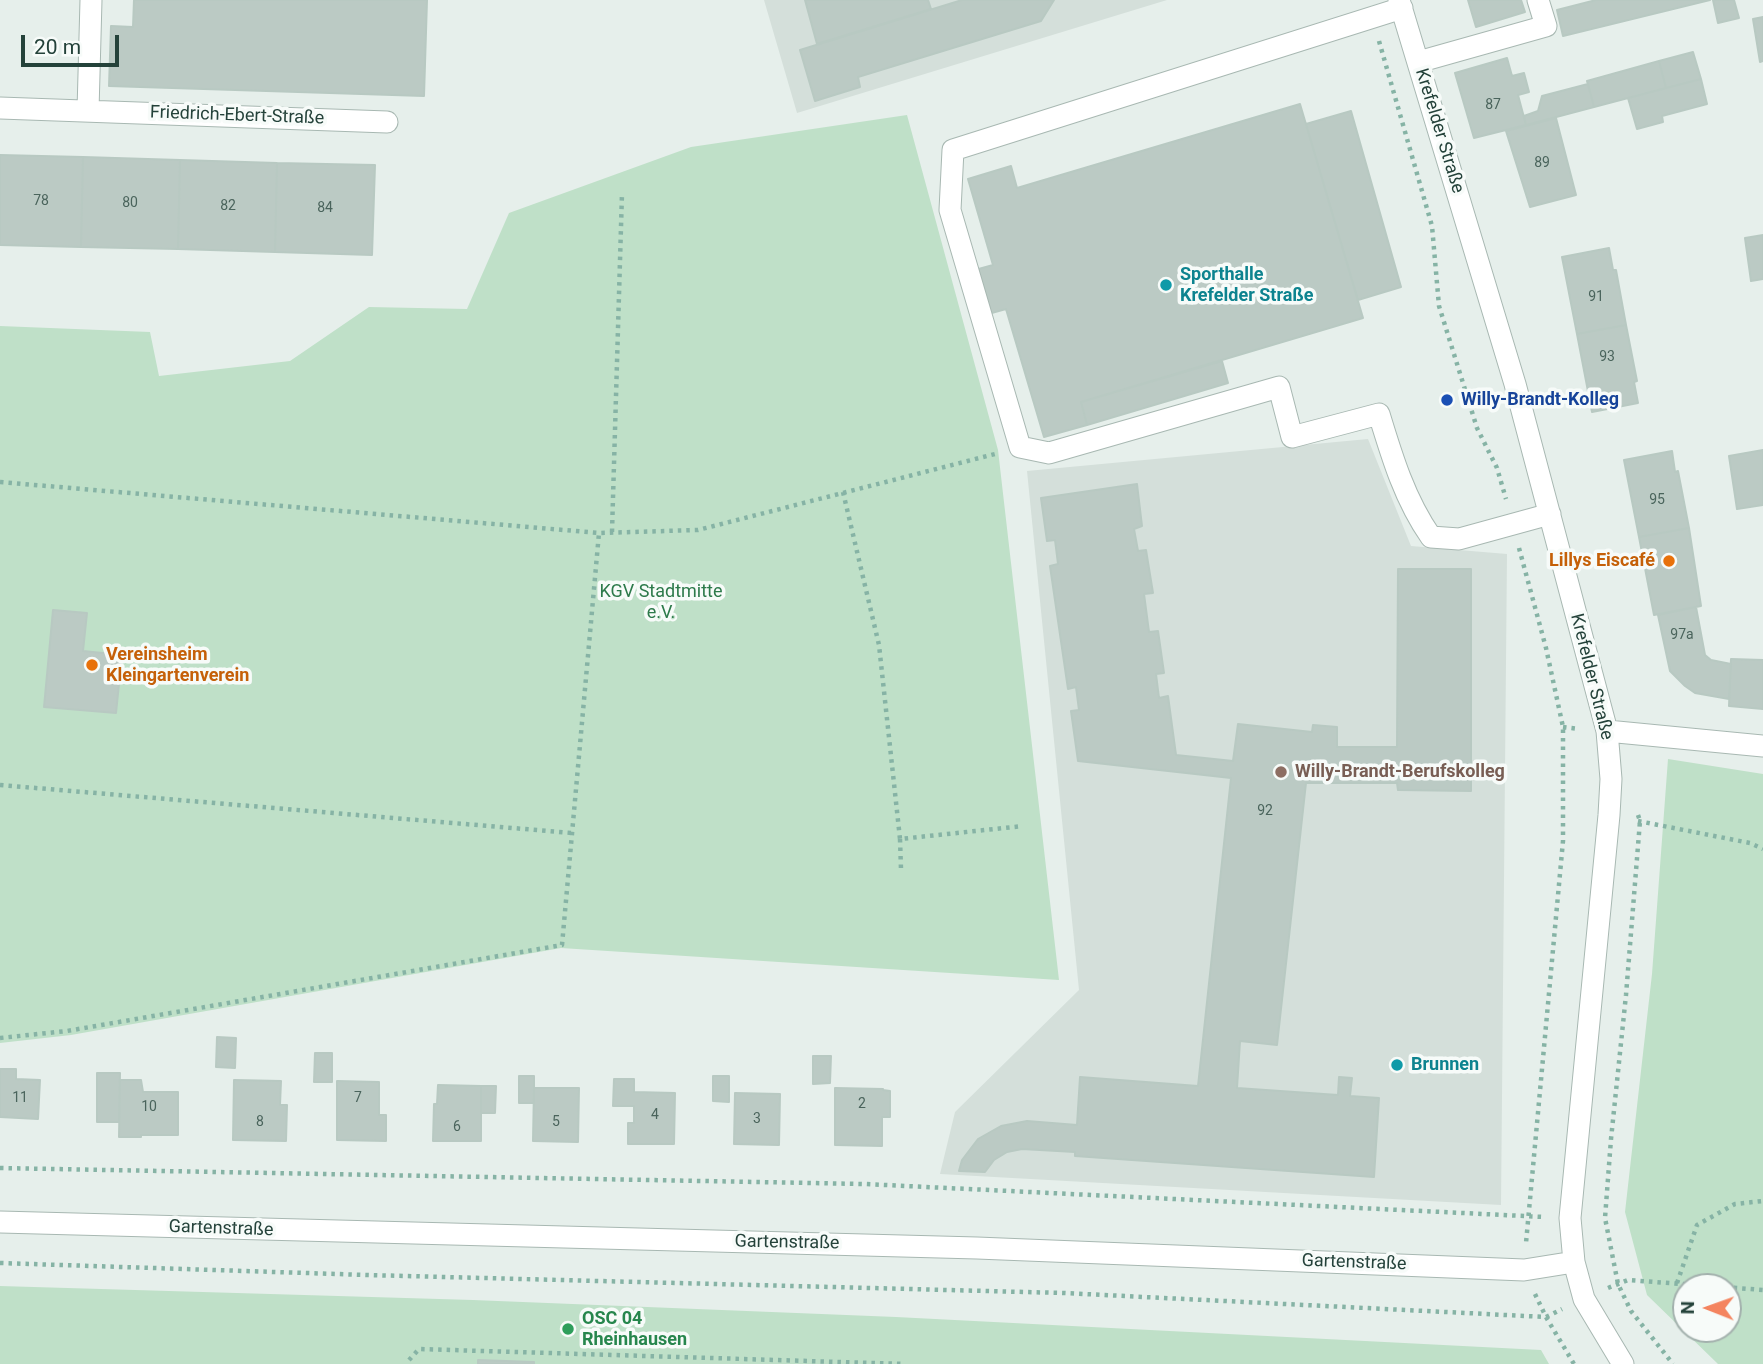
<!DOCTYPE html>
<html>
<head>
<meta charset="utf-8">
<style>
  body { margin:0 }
  #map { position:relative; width:1763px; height:1364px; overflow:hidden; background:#e6efeb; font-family:Roboto,sans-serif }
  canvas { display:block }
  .north { position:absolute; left:1672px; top:1273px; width:70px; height:70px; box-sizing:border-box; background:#f7fbf9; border:2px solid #a3b1ad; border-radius:50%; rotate:271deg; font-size:19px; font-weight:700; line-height:28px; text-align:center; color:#24423a }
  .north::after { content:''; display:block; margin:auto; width:24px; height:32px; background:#f4845f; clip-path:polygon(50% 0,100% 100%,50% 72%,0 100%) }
  .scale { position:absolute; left:21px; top:35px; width:98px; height:32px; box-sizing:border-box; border:4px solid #24423a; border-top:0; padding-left:9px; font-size:21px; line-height:24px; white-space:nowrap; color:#24423a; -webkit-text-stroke:5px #f7fbf9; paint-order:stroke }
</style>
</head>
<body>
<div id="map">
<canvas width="1763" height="1364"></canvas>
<div class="north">N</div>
<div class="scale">20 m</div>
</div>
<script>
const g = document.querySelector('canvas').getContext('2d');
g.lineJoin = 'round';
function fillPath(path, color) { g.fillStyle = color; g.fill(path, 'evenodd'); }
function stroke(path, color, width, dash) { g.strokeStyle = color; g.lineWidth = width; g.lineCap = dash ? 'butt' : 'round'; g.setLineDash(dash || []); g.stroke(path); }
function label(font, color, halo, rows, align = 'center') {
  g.font = font + ' Roboto,sans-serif'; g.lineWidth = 7; g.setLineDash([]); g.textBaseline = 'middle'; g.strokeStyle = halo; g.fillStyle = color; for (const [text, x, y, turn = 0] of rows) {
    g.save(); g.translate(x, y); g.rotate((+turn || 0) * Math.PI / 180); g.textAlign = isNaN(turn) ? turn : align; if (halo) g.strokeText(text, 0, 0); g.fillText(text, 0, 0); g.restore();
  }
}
fillPath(new Path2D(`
  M764 0H1167L797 113Z
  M1368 439 1411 546 1507 554 1501 1205 940 1174 955 1112 1079 990 1027 471Z`), '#d4dfda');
fillPath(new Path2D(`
  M907 115 998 450 1059 980 561 948 71 1035 0 1043V326L150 332 159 376 290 361 369 307 467 309 509 213 691 147Z
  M1668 759 1763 774V1364H1718L1647 1295 1625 1212 1652 974ZM1686 1287H1728V1329H1686Z
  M0 1286 473 1300 896 1317 1541 1350 1549 1364H0Z`), '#bfe0c8');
const building = new Path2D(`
  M134 0H427L424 96 109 86 111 26 133 27Z
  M805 0H928L931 9 817 44Z
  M962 0H1054L1041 21 858 77 860 87 815 101 800 50Z
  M1468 0H1521L1525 12 1476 27Z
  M1596 0H1710L1563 36 1557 10Z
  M1713 0H1734L1739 18 1718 23Z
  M1763 17V61L1760 62 1753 19Z
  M1693 52 1701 79 1666 88 1659 61Z
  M1507 58 1512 76 1524 73 1529 92 1518 95 1526 125 1474 138 1455 73Z
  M1659 61 1666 88 1594 107 1587 81Z
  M1701 79 1707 104 1662 116 1663 122 1637 129 1628 98Z
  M1588 84 1594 107 1526 125 1524 116 1538 111 1542 96Z
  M1300 104 1363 318 1081 402 1087 425 1044 437 1006 309 988 314 975 270 993 265 968 179 1011 166 1017 188Z
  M1351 111 1401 287 1358 300 1306 124Z
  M1556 118 1576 195 1530 207 1506 131Z
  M0 155 83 157 81 247 0 245Z
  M83 157 180 160 178 249 81 247Z
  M180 160 277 163 275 252 178 249Z
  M277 163 375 165 372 255 275 252Z
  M1763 235V279L1751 281 1745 238Z
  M1609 248 1613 270H1616L1626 325 1577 334 1562 257Z
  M1626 325 1637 381 1634 382 1638 403 1592 412 1577 334Z
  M1222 361 1228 383 1087 425 1081 402Z
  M1763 450V505L1737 509 1729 456Z
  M1672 451 1675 472 1678 471 1689 528 1639 537 1624 460Z
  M1137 484 1142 526 1134 529 1138 551 1146 550 1153 593 1144 594 1149 632 1158 631 1164 673 1156 674 1159 698 1168 696 1176 755 1233 761 1238 724 1312 732 1313 725 1337 727V747H1397L1398 569H1471V791L1398 790 1397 783H1306L1277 1045 1240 1041 1237 1088 1338 1095 1339 1077 1352 1078 1350 1096 1379 1098 1374 1177 1075 1156V1152L1022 1149 1007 1152 994 1160 985 1172 959 1171 962 1160 978 1139 1001 1126 1027 1121 1077 1125 1080 1077 1198 1086 1231 778 1078 761 1071 711 1079 710 1076 687 1068 689 1050 566 1058 564 1055 540 1047 541 1041 498Z
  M1689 528 1701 606 1654 615 1639 537Z
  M1696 607 1705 655 1711 660 1731 664 1729 699 1695 693 1685 686 1670 671 1658 615Z
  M53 610 87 613 83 651 122 655 116 713 44 707Z
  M1731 659 1763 660V709L1729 706Z
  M217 1037 236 1038 235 1068 216 1067Z
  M315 1053H332V1082H314Z
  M813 1056H831L830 1083 813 1084Z
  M0 1069H16V1079L40 1080 38 1119 0 1117Z
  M97 1073H120L119 1122H97Z
  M519 1076H534V1103H519Z
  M713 1076H729V1102L713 1101Z
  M614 1079H634V1092L675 1093 674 1144H628V1123H634V1106H613Z
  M120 1080H141L143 1092H178V1135H141V1137H119Z
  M234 1080 281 1081 280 1105H287L286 1141 233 1140Z
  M337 1081 379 1082V1115H386V1141L337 1140Z
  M438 1085 481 1086V1141H433L434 1104H437Z
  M481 1086H496L495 1113H481Z
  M534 1088H579L578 1142 533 1141Z
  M835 1088 883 1089V1090L890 1091V1117H882V1146L835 1145Z
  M735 1093 780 1094 779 1145 734 1144Z
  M478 1360 534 1362V1364H478Z`);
fillPath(building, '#bbcac4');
stroke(building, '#b8c9c2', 2);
const minor = new Path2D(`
  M1399 0 1515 384 1607 731 1611 779 1609 815 1570 1218 1574 1262 1584 1299 1623 1364
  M1402 8 953 150 950 210 1020 447 1049 453 1279 387 1292 437 1379 414C1392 457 1405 500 1431 537L1459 539 1550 514
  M1418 62 1546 26 1538 0
  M0 108 387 122
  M88 111 91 0
  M1607 731 1763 746
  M0 1222 977 1248 1524 1270 1574 1262`);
stroke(minor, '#a8b8b2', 23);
stroke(new Path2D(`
  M1379 41 1432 226 1439 306 1477 428 1497 468 1506 499
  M0 482 599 533 698 530 995 454
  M843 492 879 645 900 839 1023 826
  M612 532 622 193
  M1519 548 1546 648 1563 727V841L1526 1243
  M1563 727 1579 729
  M0 785 572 833
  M1638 815 1640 821 1626 995 1611 1139 1605 1218 1618 1284 1631 1311 1673 1364
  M1638 821 1750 843 1763 849
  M900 839 901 869
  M0 1038 67 1031 562 945 599 533
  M0 1168 865 1184 1545 1217
  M0 1263 367 1275 1064 1293 1546 1317 1562 1309
  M1677 1283 1697 1225 1735 1204 1763 1201
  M1608 1288 1628 1280 1763 1290
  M1535 1294 1546 1317 1574 1364
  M409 1360 419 1349 905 1364`), '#86b3a5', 4.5, [3.5, 5]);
stroke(minor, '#fff', 21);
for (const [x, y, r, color] of [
  [1166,285,7,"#0f9aa8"],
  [1447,400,7,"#1a4fb4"],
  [1669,561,7,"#e8710a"],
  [92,665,7,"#e8710a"],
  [1281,772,7,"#8d6e63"],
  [1397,1065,7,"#0f9aa8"],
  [568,1329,7,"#2e9e5b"]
]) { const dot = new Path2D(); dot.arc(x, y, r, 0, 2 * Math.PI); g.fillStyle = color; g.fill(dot); stroke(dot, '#f7fbf9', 2.5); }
label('14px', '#4a645c', null, [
  ["87",1493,105],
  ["89",1542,163],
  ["78",41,201],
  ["80",130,203],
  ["82",228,206],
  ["84",325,208],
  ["91",1596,297],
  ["93",1607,357],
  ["95",1657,500],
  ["97a",1682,635],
  ["92",1265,811],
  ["11",20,1098],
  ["7",358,1098],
  ["2",862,1104],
  ["10",149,1107],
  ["4",655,1115],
  ["3",757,1119],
  ["8",260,1122],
  ["5",556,1122],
  ["6",457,1127]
]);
label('18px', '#24423a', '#f7fbf9', [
  ["Friedrich-Ebert-Straße",237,116,2],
  ["Krefelder Straße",1439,131,73],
  ["Krefelder Straße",1591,677,76],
  ["Gartenstraße",221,1229,2],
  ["Gartenstraße",787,1243,1],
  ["Gartenstraße",1354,1263,2]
]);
label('bold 18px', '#0d838f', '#f7fbf9', [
  ["Sporthalle",1180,275],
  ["Krefelder Straße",1180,296],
  ["Brunnen",1411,1065]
], 'left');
label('bold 18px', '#164399', '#f7fbf9', [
  ["Willy-Brandt-Kolleg",1461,400]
], 'left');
label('bold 18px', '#c56008', '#f7fbf9', [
  ["Lillys Eiscafé",1655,561],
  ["Vereinsheim",106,655,"left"],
  ["Kleingartenverein",106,676,"left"]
], 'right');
label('18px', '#2d7a4b', '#f7fbf9', [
  ["KGV Stadtmitte",661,592],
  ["e.V.",661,613]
]);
label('bold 18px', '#785e54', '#f7fbf9', [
  ["Willy-Brandt-Berufskolleg",1295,772]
], 'left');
label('bold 18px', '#27864d', '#f7fbf9', [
  ["OSC 04",582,1319],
  ["Rheinhausen",582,1340]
], 'left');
</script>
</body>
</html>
